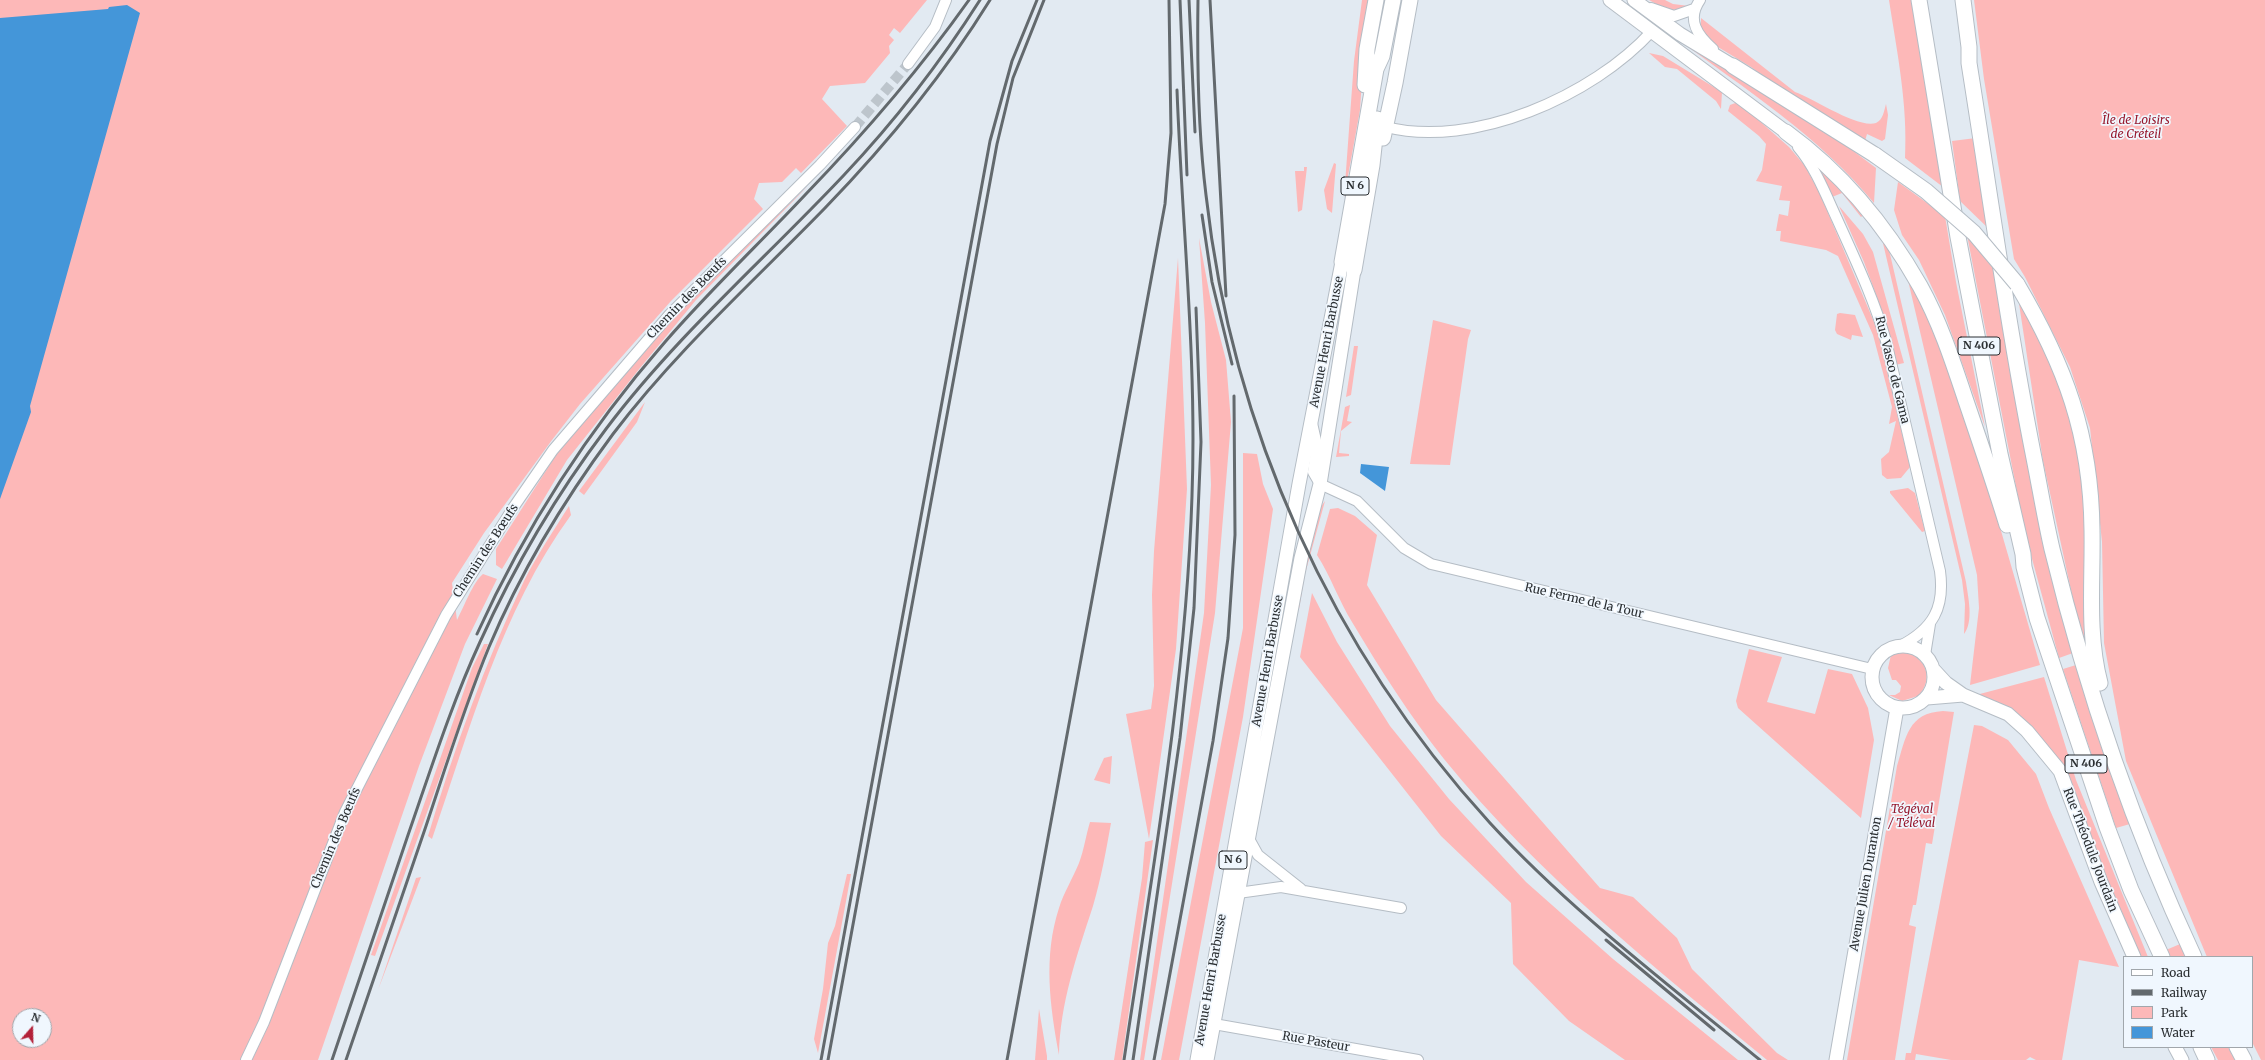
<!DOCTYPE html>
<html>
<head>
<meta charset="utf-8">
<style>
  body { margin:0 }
  #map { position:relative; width:2265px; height:1060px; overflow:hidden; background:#e2eaf2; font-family:Merriweather,serif }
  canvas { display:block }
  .legend { position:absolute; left:2123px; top:956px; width:130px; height:92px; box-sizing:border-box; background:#f0f7fe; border:1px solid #a1a7ac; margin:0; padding:5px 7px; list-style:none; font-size:12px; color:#2b2f32 }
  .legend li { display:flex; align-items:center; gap:8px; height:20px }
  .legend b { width:20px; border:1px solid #a1a7ac }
  .north { position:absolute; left:12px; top:1008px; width:40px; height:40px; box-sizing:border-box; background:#f0f7fe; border:1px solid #a1a7ac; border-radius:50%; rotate:20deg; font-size:11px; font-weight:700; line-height:16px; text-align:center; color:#2b2f32 }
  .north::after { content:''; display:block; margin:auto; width:14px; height:18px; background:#b32139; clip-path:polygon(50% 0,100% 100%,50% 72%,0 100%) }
</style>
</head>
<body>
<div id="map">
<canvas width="2265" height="1060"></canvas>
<ul class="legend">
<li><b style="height:5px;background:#fff"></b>Road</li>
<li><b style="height:5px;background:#63696d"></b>Railway</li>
<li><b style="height:11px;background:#fdb8b8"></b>Park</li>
<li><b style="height:11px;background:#4496d9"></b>Water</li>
</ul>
<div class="north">N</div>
</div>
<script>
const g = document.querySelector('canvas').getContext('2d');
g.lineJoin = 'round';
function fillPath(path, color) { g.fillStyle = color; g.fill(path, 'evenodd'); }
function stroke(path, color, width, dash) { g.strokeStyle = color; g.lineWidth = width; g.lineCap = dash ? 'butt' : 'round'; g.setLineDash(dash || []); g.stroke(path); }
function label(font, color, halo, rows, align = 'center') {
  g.font = font + ' Merriweather,serif'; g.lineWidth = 3.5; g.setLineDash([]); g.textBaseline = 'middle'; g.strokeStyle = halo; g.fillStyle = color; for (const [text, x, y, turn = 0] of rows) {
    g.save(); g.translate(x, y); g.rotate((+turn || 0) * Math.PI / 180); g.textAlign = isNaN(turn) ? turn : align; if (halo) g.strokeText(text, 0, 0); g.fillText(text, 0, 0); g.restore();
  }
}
fillPath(new Path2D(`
  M0 0H927L900 33 894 28 889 35 894 40 889 46 890 53 865 83 830 86 822 99 847 126 801 173 796 168 782 182 759 183 754 199 763 209 671 301 580 404 552 440 484 533 452 583 457 620C464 607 473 582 483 574L497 579 465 644 419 766 318 1060H0ZM20 1016H44V1040H20Z
  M1362 0H1372L1364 47 1360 110 1344 198 1354 61Z
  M1649 0H1665L1673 4 1689 6 1669 11Z
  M1889 0H1912L1943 187 1905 158C1908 105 1897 52 1889 0Z
  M1974 0H2265V1060H2261L2252 1042V957H2207L2126 761 2104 643 2102 542 2090 428 2070 367 2025 277 2014 259 1984 79Z
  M1701 18 1795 92C1813 98 1858 129 1876 123 1883 120 1884 111 1886 104L1888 115 1885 139 1882 141 1867 134 1865 141 1778 87 1751 67 1708 41 1701 33Z
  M1676 38 1820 126 1876 168 1874 203C1819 136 1745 89 1676 38Z
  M1649 53 1663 56 1722 92 1721 109 1716 101 1677 69 1665 67Z
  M1738 102 1789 147 1805 166 1820 194 1877 329 1910 467 1901 478 1887 479 1882 475 1881 459 1889 452 1896 421 1889 424 1892 407 1873 335 1838 256 1826 250 1780 241 1781 231H1776L1779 214 1788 216 1790 201 1779 200 1782 186 1756 181 1762 170 1766 144 1759 136 1728 111 1730 105Z
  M1976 138 1989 229 1960 201 1952 141Z
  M1334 163 1336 164 1332 213 1327 209 1324 190Z
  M1304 167H1307L1302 210 1298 212 1295 171H1304Z
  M1819 167 1866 213 1861 217 1842 193 1832 197Z
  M1898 182 1945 216 1956 282 1985 427 1945 315 1919 260 1902 235 1894 210Z
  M808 186 696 300 640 368 567 460 502 569 496 565V549L556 455 604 397 683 305Z
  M1839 206 1863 234 1873 252 1904 363 1895 365 1885 319 1864 262Z
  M1967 235 1998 274 2073 653 2059 658 2025 533Z
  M1199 238 1211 302 1226 360 1231 422 1215 613 1144 1060H1140L1204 613 1211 485 1205 323Z
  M1882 239 1887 241 1966 582C1968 597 1974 621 1964 634L1965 604 1962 580Z
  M1178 258 1187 489 1176 649 1149 839 1126 714 1151 709 1154 686 1152 595 1154 551Z
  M1907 276 1933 327 1974 438 2040 665 1970 685 1979 608 1977 575Z
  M2018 297 2050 359 2073 419 2082 482 2086 530 2084 650 2043 461Z
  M1840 313 1855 315 1863 337 1852 335 1851 340 1837 334 1835 330 1837 314Z
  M1433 320 1471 330 1468 339 1450 465 1410 464Z
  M1354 346H1358L1351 395 1346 397Z
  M645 402 637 422 584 495 579 491Z
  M1350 405 1347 421 1352 422 1341 431 1339 453 1349 454V456L1336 457 1345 407Z
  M1243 453 1257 454 1263 484 1273 509 1243 717 1179 1060H1161L1243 628Z
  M1908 488 1915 493 1925 531 1922 532 1890 493V491Z
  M1325 501 1305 574 1299 609H1297L1301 571 1320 508Z
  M569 506 571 515C501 611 470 729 432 839L428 836C454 749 485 663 524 581 537 555 554 530 569 506Z
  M1338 508 1355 516 1377 535 1367 585 1436 700 1600 888 1633 897 1677 938 1692 969 1777 1053 1788 1060H1767C1654 967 1537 874 1444 759 1410 716 1380 669 1352 622 1339 601 1331 577 1317 555L1330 509Z
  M1312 593 1337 642 1390 726 1449 799 1526 882 1613 959 1738 1060H1625L1569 1021 1513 964 1511 903 1441 836 1300 657Z
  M484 644H488L375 956 371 955 472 668Z
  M1749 649 1782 657 1767 702 1815 714 1828 669 1852 674 1868 708 1874 740 1861 818 1738 708 1736 701Z
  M1906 652C1927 658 1934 680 1918 696L1902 701 1889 695H1895L1900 692 1901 686 1896 680H1892L1888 668 1891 655Z
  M2076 665 2130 824 2116 828 2063 669Z
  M2044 677 2076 780 2148 957H2140L2112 892 2070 779 2058 759 1976 695Z
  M1943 711 1954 712 1932 844 1926 843 1916 905H1913L1909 925 1916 927 1895 1060H1847L1897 766C1906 737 1908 713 1943 711Z
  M1974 725 1982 726 2008 740 2036 774 2049 808 2119 967 2079 960 2062 1060H2036L2030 1057 2026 1060H1951L1916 1054 1915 1060H1905L1906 1053H1911Z
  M1112 756 1110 784 1094 780 1104 758Z
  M1090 822 1111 823C1106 851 1101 879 1093 906 1077 955 1060 1003 1059 1055 1050 1006 1043 957 1059 908 1064 892 1073 878 1079 863 1084 850 1086 835 1090 822Z
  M1153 840 1122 1060H1114L1142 878 1145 842Z
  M847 874H851L818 1053 814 1039 823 989 828 943 835 926Z
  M421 877 378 990 416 878Z
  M2180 944 2186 957H2169L2166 950Z
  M1039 1009 1047 1056V1060H1035Z
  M2211 1047H2228L2235 1060H2218Z`), '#fdb8b8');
fillPath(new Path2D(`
  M127 5 140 13 30 406 31 412 0 499V18L108 9 109 7Z
  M1361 464 1389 467 1385 491 1360 473Z`), '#4496d9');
stroke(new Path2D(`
  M855 127 908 64`), '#bdc5cc', 10, [10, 5]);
const minor = new Path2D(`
  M1700 0C1686 20 1698 36 1713 49
  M1651 8 1674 16 1694 9
  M908 64 935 27 946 0
  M1386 127C1473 149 1593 96 1652 31
  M1798 147C1815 167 1826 195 1837 219 1855 259 1874 299 1886 341L1940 571C1945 608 1933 629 1900 646
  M1312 423 1317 445 1313 472 1320 484 1357 501 1404 548 1431 564 1872 669
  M1925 655 1930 624
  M1248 837 1258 855 1301 889
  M1238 893 1281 887 1401 908
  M1214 1024 1418 1060
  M246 1060 264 1022 345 812 446 615 513 508 553 450 670 314 820 165 855 127`);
const major = new Path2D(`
  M1610 0 1786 132
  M1634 0 1680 34 1733 66
  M1872 677a31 31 0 1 1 62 0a31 31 0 1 1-62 0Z
  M1934 670 1946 683 1963 695 2008 714 2027 731 2060 771 2101 882 2134 957
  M1927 698 1963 695
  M2175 1047 2182 1060
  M1197 1060 1299 484 1342 262
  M1207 1060 1301 558 1320 484 1354 270
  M1836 1060 1897 708`);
const highway = new Path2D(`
  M1919 0 1958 237 2000 454 2023 554 2024 567 2037 618 2107 827 2131 890 2162 957
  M1963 0 1969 47V63C1990 195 2008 327 2034 458 2040 488 2045 519 2052 549 2086 688 2133 827 2194 957
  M1733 66 1875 155
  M1365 85 1367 49 1376 0
  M1786 132C1841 172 1886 226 1920 286 1940 322 1953 362 1966 401 1980 442 1994 483 2007 525
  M1383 138 1395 83 1410 0
  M1342 262 1376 69 1382 56 1393 0
  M1354 270 1372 165 1377 119
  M2017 284C2065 365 2091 435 2092 530 2093 580 2087 634 2100 683
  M2201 1047 2207 1060
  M2237 1047 2244 1060`);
stroke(minor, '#b5bdc5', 12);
stroke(major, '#b5bdc5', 15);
stroke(highway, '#b5bdc5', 17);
stroke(minor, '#fff', 10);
stroke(major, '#fff', 13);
stroke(highway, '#fff', 15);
stroke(new Path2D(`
  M1180 0 1187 175
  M1189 0 1195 132
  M1198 0C1197 65 1198 131 1206 195 1232 429 1331 649 1490 823 1571 911 1668 984 1760 1060
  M1210 0 1226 296
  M1202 215 1212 282 1232 364
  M477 634C525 528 589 429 665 342 709 291 759 244 805 195 864 134 920 69 969 0
  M1606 940 1714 1030
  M332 1060C357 986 382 912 407 838 430 772 451 705 480 642 514 567 556 495 606 429 676 336 764 260 844 175 895 121 940 63 980 0
  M346 1060C373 982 399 904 426 826 446 766 465 705 489 647 521 571 564 500 613 434 676 351 753 282 825 208 887 144 943 76 990 0
  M821 1060 990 141 1012 61 1037 0
  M828 1060 997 144 1013 78 1044 0
  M1007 1060 1165 204 1171 133 1169 0
  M1124 1060C1152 873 1186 685 1192 496 1197 359 1182 226 1177 90
  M1133 1060 1180 738 1194 608 1201 442 1196 308
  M1154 1060 1213 741 1228 638 1235 535 1234 396`), '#63696d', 3);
const highwayBridge = new Path2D(`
  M1875 155 1926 191 1974 233 2017 284`);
stroke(highwayBridge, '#b5bdc5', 17, []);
stroke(highwayBridge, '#fff', 15);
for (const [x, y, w] of [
  [1355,186,28],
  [1979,346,42],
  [2086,764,42],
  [1233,860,28]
]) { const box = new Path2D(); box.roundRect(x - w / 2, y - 9, w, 18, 3); g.fillStyle = '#f0f7fe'; g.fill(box); stroke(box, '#2b2f32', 1); }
label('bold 11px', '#2b2f32', null, [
  ["N 6",1355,186],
  ["N 406",1979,346],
  ["N 406",2086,764],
  ["N 6",1233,860]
]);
label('italic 12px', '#97192e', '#f0f7fe', [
  ["Île de Loisirs",2136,121],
  ["de Créteil",2136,135],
  ["Tégéval",1912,810],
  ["/ Téléval",1912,824]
]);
label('12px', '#2b2f32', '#f0f7fe', [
  ["Chemin des Bœufs",687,298,-46],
  ["Avenue Henri Barbusse",1327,342,-79],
  ["Rue Vasco de Gama",1892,370,76],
  ["Chemin des Bœufs",486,551,-57],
  ["Rue Ferme de la Tour",1584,601,13],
  ["Avenue Henri Barbusse",1268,661,-80],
  ["Chemin des Bœufs",336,838,-67],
  ["Rue Théodule Jourdain",2090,850,69],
  ["Avenue Julien Duranton",1866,884,-80],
  ["Avenue Henri Barbusse",1211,980,-80],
  ["Rue Pasteur",1316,1042,10]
]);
</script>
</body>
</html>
